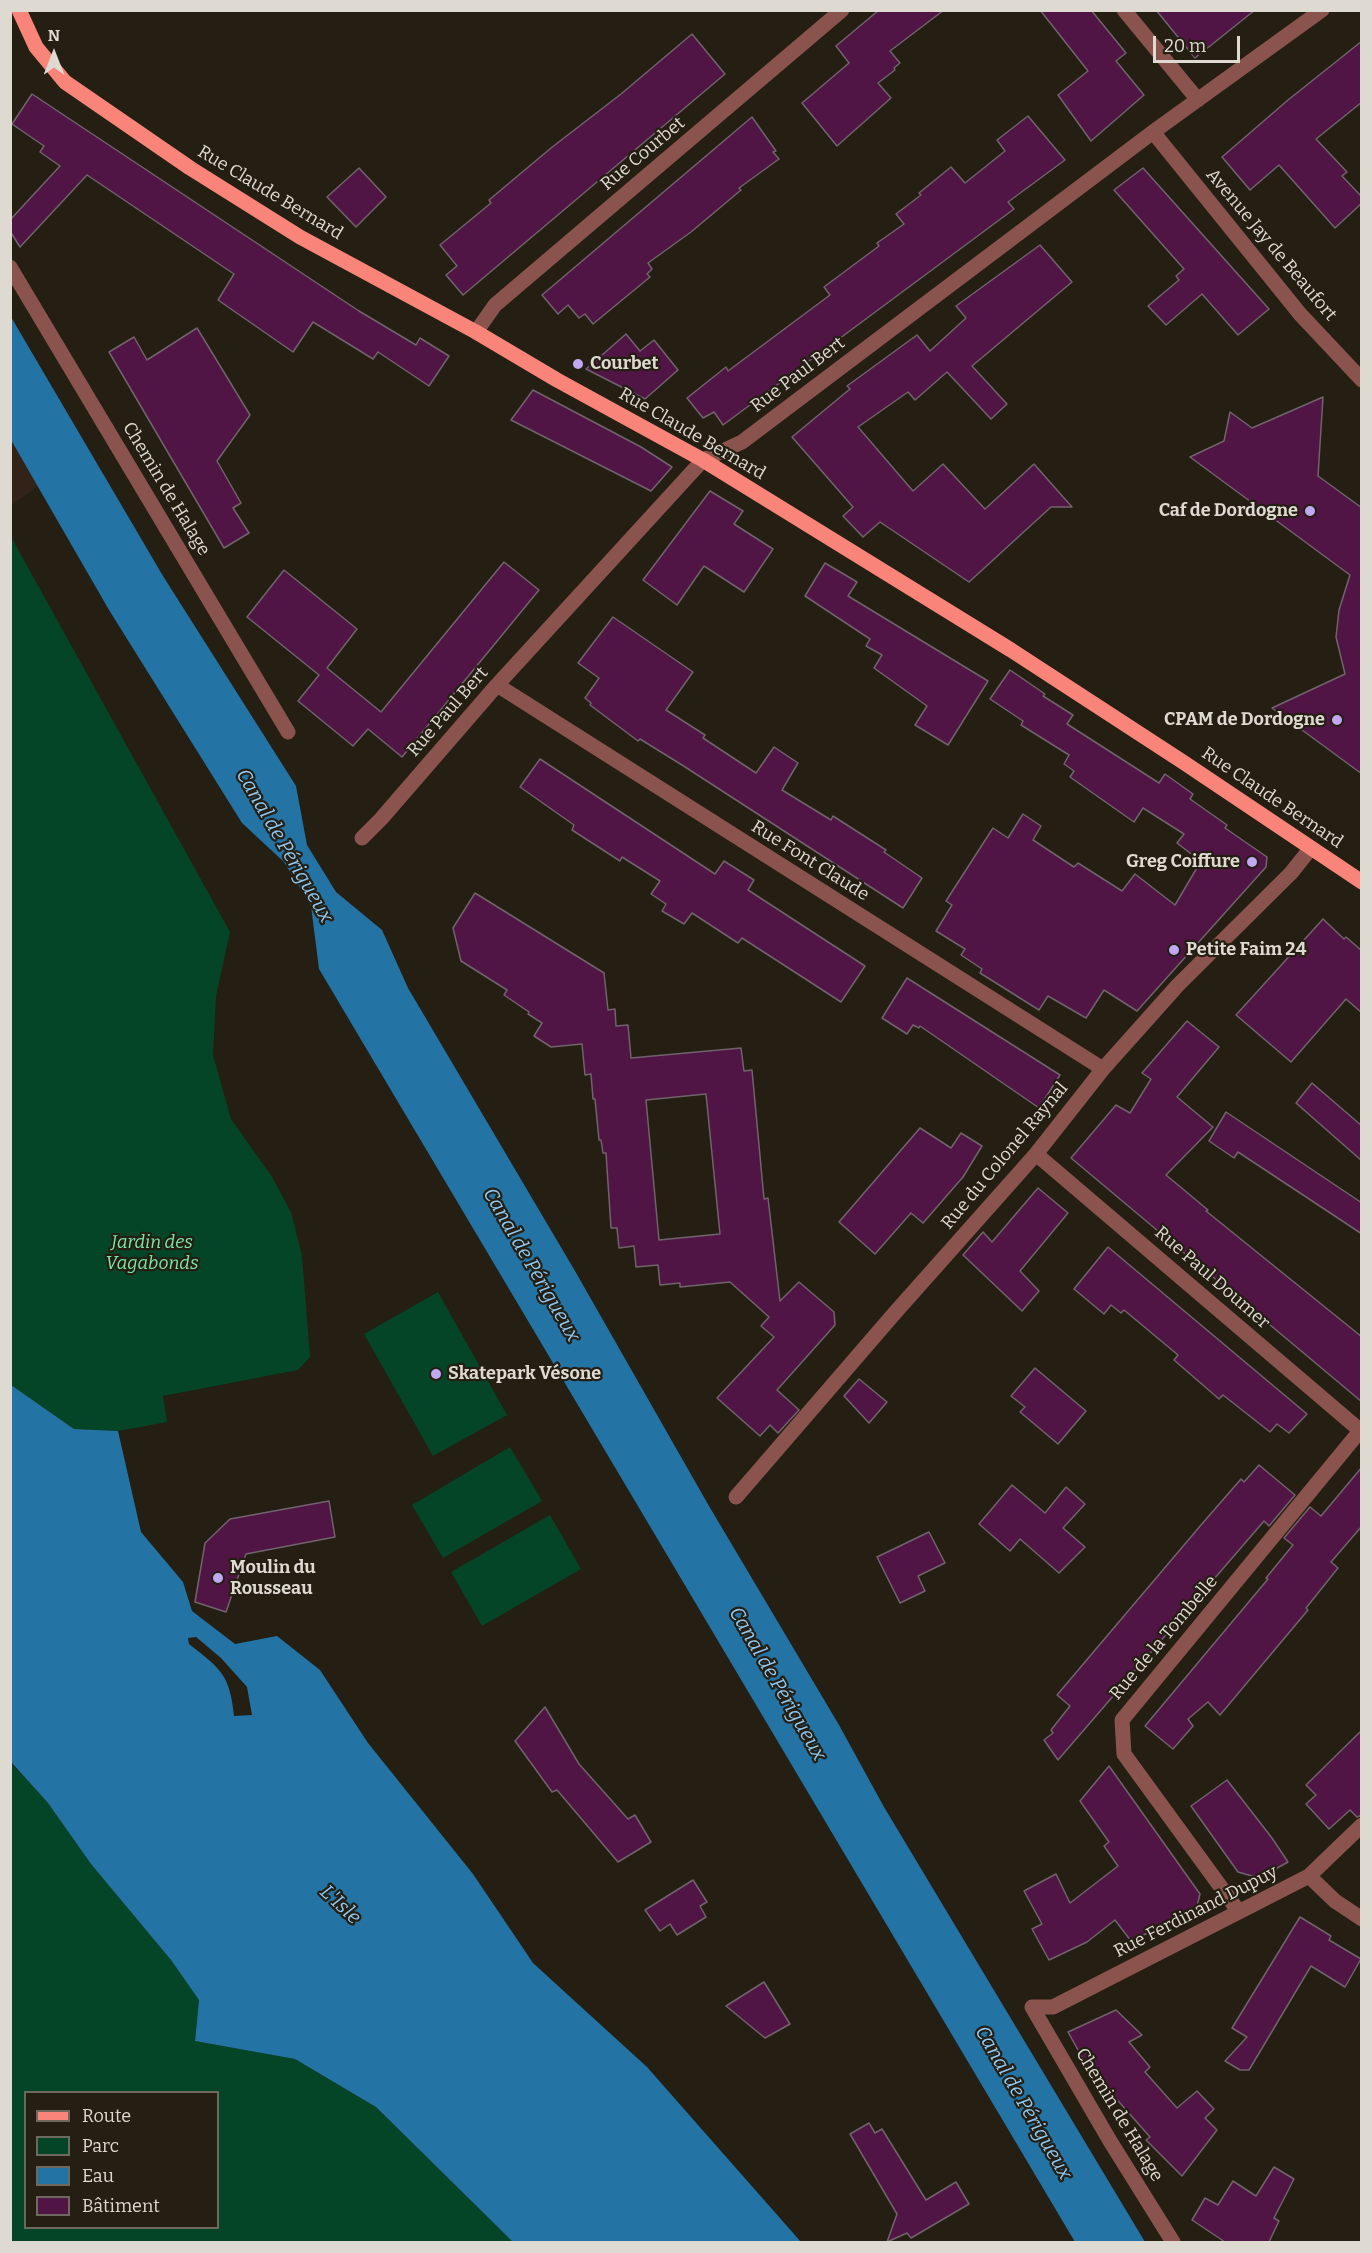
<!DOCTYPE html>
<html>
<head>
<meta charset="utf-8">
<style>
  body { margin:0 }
  #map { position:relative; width:1372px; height:2253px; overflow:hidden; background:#241e13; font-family:Bitter,serif }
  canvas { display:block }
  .frame { position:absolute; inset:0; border:12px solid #dedad2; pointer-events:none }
  .legend { position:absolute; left:24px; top:2091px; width:195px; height:138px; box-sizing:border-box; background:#241e13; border:2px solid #6e695f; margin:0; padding:8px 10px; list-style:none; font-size:18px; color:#dedad2 }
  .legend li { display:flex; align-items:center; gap:12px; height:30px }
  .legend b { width:30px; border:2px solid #6e695f }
  .north { position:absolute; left:24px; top:24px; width:60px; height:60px; -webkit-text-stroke:4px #241e13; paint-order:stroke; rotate:0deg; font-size:16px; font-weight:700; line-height:24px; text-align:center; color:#dedad2 }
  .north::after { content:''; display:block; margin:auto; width:21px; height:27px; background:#dedad2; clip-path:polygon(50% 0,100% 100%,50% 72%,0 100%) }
  .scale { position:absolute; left:1153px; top:36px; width:87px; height:27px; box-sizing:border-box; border:3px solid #dedad2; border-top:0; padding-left:8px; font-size:18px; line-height:21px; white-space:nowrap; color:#dedad2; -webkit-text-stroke:4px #241e13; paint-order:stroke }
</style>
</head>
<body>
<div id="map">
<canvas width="1372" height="2253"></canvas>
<div class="frame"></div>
<ul class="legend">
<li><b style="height:8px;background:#f8847a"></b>Route</li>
<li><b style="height:16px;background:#044527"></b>Parc</li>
<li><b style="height:16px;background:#2373a5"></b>Eau</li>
<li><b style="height:16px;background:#511545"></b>Bâtiment</li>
</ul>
<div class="north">N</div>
<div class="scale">20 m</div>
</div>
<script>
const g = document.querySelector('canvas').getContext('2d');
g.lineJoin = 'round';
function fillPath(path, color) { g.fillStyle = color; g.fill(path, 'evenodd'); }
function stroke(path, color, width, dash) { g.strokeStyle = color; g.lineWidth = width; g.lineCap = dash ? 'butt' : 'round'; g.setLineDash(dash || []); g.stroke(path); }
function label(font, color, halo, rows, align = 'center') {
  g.font = font + ' Bitter,serif'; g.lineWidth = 4.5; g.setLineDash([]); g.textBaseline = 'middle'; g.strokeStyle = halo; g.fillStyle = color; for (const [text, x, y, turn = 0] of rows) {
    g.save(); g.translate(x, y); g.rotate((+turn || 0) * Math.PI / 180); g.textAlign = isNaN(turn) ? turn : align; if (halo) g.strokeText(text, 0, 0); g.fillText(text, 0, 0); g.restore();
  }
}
fillPath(new Path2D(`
  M11 440 38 486 11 506H10Z`), '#322218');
fillPath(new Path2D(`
  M10 535 230 932 216 996 213 1055 231 1119 272 1177 291 1212 302 1256 310 1357 298 1370 163 1396 167 1422 118 1431 74 1429 11 1385Z
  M438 1292 507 1415 433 1456 364 1334Z
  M510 1447 542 1501 443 1558 412 1505Z
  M550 1515 581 1569 482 1626 451 1572Z
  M10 1762 48 1803 91 1864 171 1960 199 2000 195 2041 295 2059 376 2107 513 2242H11ZM26 2092H218V2228H26Z`), '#044527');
fillPath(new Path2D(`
  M11 317 163 576 296 786 307 845 336 892 382 930 408 988 575 1271 709 1506 839 1725 884 1807 1145 2242H1075L319 969 311 906 284 862 242 823 109 610 11 440Z
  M11 1385 74 1429 118 1431 141 1532 183 1582 192 1611 235 1644 277 1636 320 1670 368 1743 473 1874 533 1963 647 2067 801 2242H513L376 2107 295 2059 195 2041 199 2000 171 1960 91 1864 48 1803 11 1762ZM196 1637 221 1658 247 1687 252 1715 234 1716C230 1675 221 1669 189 1644L188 1638Z`), '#2373a5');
const building = new Path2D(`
  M879 10H944L890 51 900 63 894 68 895 70 878 83 891 98 837 146 802 103 849 63 836 46Z
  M1040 10H1091L1126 53 1116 61 1144 95 1091 141 1058 95 1088 71Z
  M1156 10H1255L1195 58Z
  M692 34 725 74 463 295 446 275 457 266 440 245 491 203 489 200 551 148 621 94Z
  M1362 41V102L1316 139 1347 172 1342 176 1362 197V203L1335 228 1279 165 1250 190 1222 157 1288 100Z
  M32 94 359 311 416 345 420 338 449 356 429 386 378 352 373 359 313 322 293 352 218 300 234 274 87 175 20 247 10 231V220L60 166 40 152 44 146 12 124Z
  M1028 116 1065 160 1008 202 1014 209 723 425 714 412 703 418 687 398 726 367 728 371 830 295 824 287 879 246 877 243 904 224 896 214 921 195 919 193 951 167 965 183 1005 151 997 140Z
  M752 117 776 151 773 152 779 159 739 188 741 190 691 232 648 263 652 269 647 274 650 277 593 324 585 314 579 318 568 305 558 314 542 295Z
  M359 168 386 197 356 227 327 197Z
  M1143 168 1269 309 1238 335 1202 294 1166 325 1148 306 1179 280 1176 276 1184 269 1114 190Z
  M1040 245 1072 282 972 366 1007 404 991 419 947 372 915 400 908 392 858 427 913 491 943 464 985 509 1034 464 1072 507H1051L969 582 880 522 863 537 843 516 853 507 792 437 850 389 847 386 917 335 930 351 966 318 956 306Z
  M197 328 250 415 217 461 241 503 233 508 249 533 224 548 109 352 134 337 147 360Z
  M626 334 640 351 654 340 678 370 645 399 586 369Z
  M533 390 641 447 672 467 651 491 511 420Z
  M1323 397 1318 476 1362 508V774L1272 708 1345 674 1336 637 1339 610 1350 575 1190 457 1224 441 1230 412 1252 428Z
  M710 491 743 511 734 524 773 549 744 592 704 566 677 605 643 580Z
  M504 562 539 590 402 757 368 729 353 746 298 701 319 675 247 617 284 570 357 629 327 668 381 712Z
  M825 563 857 582 848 596 988 681 948 745 915 725 927 706 874 668 882 655 866 646 870 639 805 596Z
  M613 617 693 672 666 710 705 735 703 738 756 773 774 747 798 763 782 790 831 820 833 816 886 850 884 852 922 878 903 908 682 765 640 739 638 741 590 705 591 703 585 698 599 678 578 663Z
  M1010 670 1045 694 1043 696 1073 715 1067 724 1159 783 1165 774 1193 794 1190 799 1227 825 1225 828 1267 857 1266 867 1137 1011 1104 990 1086 1018 1048 996 1039 1010 980 973 982 969 961 955 965 949 936 931 952 905 946 901 993 828 1008 838 1023 814 1041 826 1033 840 1074 867 1078 863 1122 891 1135 874 1175 905 1198 866 1195 864 1199 860 1177 843 1184 834 1143 808 1134 822 1070 777 1074 771 1064 764 1069 755 1021 725 1023 721 990 699Z
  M540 759 715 874 724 861 754 880 748 890 865 966 841 1002 742 938 738 943 692 913 684 924 662 911 666 904 651 894 660 881 622 857 620 861 572 830 574 825 520 787Z
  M475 893 604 973 608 1010 615 1009 616 1026 628 1025 631 1058 741 1048 744 1071 752 1070 764 1199 768 1198 780 1301 799 1282 834 1312 835 1325 777 1390 799 1410 778 1433 770 1425 760 1436 717 1398 774 1337 761 1326 769 1317 730 1282 680 1287V1283L660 1285 658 1265 636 1267 634 1246 619 1248 617 1228H611L606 1153H603L601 1140H599L595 1099H593L591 1074 585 1075 582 1044 551 1047 534 1036 542 1023 528 1014 529 1012 504 995 507 990 461 961 453 928ZM706 1094 720 1234 659 1240 646 1100Z
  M1323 919 1344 939 1346 937 1362 951V1013L1346 999 1291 1062 1236 1015Z
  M907 978 1060 1075 1039 1108 920 1026 919 1028 913 1025 907 1034 882 1018Z
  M1187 1021 1219 1047 1177 1097 1213 1127 1166 1175 1208 1210 1206 1211 1362 1337V1402L1071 1158 1116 1105 1130 1113 1151 1079 1142 1073Z
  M1312 1083 1362 1126V1161L1296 1103Z
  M1226 1112 1362 1203V1234L1238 1152 1234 1158 1209 1141Z
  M920 1128 951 1148 961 1133 982 1146 963 1177 923 1223 911 1213 875 1254 839 1222Z
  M1038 1188 1068 1213 1020 1271 1039 1291 1022 1311 963 1255 983 1232 992 1242Z
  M1108 1247 1307 1414 1289 1433 1277 1424 1270 1432 1223 1395 1219 1399 1174 1360 1178 1355 1124 1310 1121 1313 1111 1305 1104 1314 1074 1289Z
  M1035 1368 1086 1411 1058 1444 1020 1412 1025 1407 1011 1396Z
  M859 1379 887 1402 869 1423 844 1396Z
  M1259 1465 1295 1495 1269 1526 1264 1521 1058 1760 1044 1740 1053 1733 1051 1730 1070 1706 1057 1695 1201 1525 1241 1479 1244 1482Z
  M1362 1467V1526L1331 1562 1338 1568 1306 1608 1308 1610 1220 1715 1208 1702 1188 1719 1193 1726 1173 1749 1145 1726 1268 1579 1266 1578 1293 1545 1284 1538 1310 1507 1321 1516Z
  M1012 1485 1045 1513 1066 1487 1085 1504 1063 1528 1085 1547 1059 1573 1020 1539 1010 1551 979 1524Z
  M329 1501 335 1537 246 1554 226 1612 195 1602 205 1543 230 1519Z
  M929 1532 945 1563 918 1576 925 1591 900 1603 877 1557Z
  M545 1707 579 1764 628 1819 635 1815 651 1842 618 1862 557 1790 552 1792 515 1741Z
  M1362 1730V1815L1357 1817 1350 1810 1329 1829 1306 1804 1316 1795 1306 1785Z
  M1109 1766 1200 1894 1196 1910 1131 1941 1115 1920 1087 1942 1049 1960 1032 1929 1042 1924 1024 1891 1056 1874 1070 1903 1118 1866 1104 1846 1109 1842 1080 1801Z
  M1227 1780 1272 1838 1288 1862 1259 1878 1238 1872 1191 1806Z
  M693 1880 707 1902 700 1906 706 1917 677 1935 670 1924 660 1931 645 1910Z
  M1300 1917 1331 1936 1329 1940 1361 1959 1345 1987 1311 1966 1249 2070H1240L1225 2061 1247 2037 1232 2028Z
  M764 1982 790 2024 765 2038 726 2006Z
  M1116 2010 1142 2035 1129 2042 1150 2067 1145 2072 1177 2108 1197 2091 1214 2109 1205 2118 1217 2130 1182 2176 1146 2140 1150 2137 1105 2086 1100 2089 1068 2032Z
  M869 2123 875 2133 882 2129 926 2200 956 2182 969 2204 911 2238 907 2233 887 2242 897 2214 850 2134Z
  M1274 2167 1294 2179 1274 2218 1279 2221 1269 2242H1225L1192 2220 1205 2198 1218 2205 1233 2181 1256 2196Z`);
fillPath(building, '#511545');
stroke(building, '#71636c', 1.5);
stroke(new Path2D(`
  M1124 10 1198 100
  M1153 132 1300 314 1362 380
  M10 267 288 732
  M476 332 495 305 842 10
  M497 685 1103 1069
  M362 838 381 819 497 685 703 460 742 442 1153 132 1322 10
  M1036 1154 1362 1432
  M736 1497 893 1315 1036 1154 1103 1069 1178 985 1291 873 1311 848
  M1309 1876 1335 1901 1362 1919
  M1239 1912 1124 1754 1122 1720 1360 1431
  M1173 2242 1110 2141 1032 2007H1053L1309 1876 1362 1825`), '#8b534d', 15);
stroke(new Path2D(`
  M19 10 36 47 65 82 190 168 300 237 476 332 557 380 703 460 1011 650 1183 762 1362 882`), '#f8847a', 15);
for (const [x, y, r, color] of [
  [578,364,6,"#c1a8f3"],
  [1310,511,6,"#c1a8f3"],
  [1337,720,6,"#c1a8f3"],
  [1252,862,6,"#c1a8f3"],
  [1174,950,6,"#c1a8f3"],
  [436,1374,6,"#c1a8f3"],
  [218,1578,6,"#c1a8f3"]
]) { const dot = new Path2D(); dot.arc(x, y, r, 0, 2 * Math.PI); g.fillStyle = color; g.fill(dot); stroke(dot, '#241e13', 2); }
label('18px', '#dedad2', '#241e13', [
  ["Rue Courbet",643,154,-40],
  ["Rue Claude Bernard",270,193,31],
  ["Avenue Jay de Beaufort",1271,245,50],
  ["Rue Paul Bert",798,375,-37],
  ["Rue Claude Bernard",692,434,30],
  ["Chemin de Halage",166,489,59],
  ["Rue Paul Bert",448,712,-49],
  ["Rue Claude Bernard",1272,798,34],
  ["Rue Font Claude",810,861,32],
  ["Rue du Colonel Raynal",1005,1156,-50],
  ["Rue Paul Doumer",1212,1278,41],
  ["Rue de la Tombelle",1164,1638,-50],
  ["Rue Ferdinand Dupuy",1196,1912,-27],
  ["Chemin de Halage",1119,2115,59]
]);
label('bold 18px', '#dedad2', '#241e13', [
  ["Courbet",590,364],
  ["Caf de Dordogne",1298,511,"right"],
  ["CPAM de Dordogne",1325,720,"right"],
  ["Greg Coiffure",1240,862,"right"],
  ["Petite Faim 24",1186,950],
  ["Skatepark Vésone",448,1374],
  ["Moulin du",230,1568],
  ["Rousseau",230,1589]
], 'left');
label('italic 18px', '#7aeaaa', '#241e13', [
  ["Jardin des",152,1243],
  ["Vagabonds",152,1264]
]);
label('italic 20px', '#90c8f2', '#241e13', [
  ["Canal de Périgueux",284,846,60],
  ["Canal de Périgueux",531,1265,60],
  ["Canal de Périgueux",777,1684,60],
  ["L'Isle",340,1905,43],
  ["Canal de Périgueux",1023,2103,60]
]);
</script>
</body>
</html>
